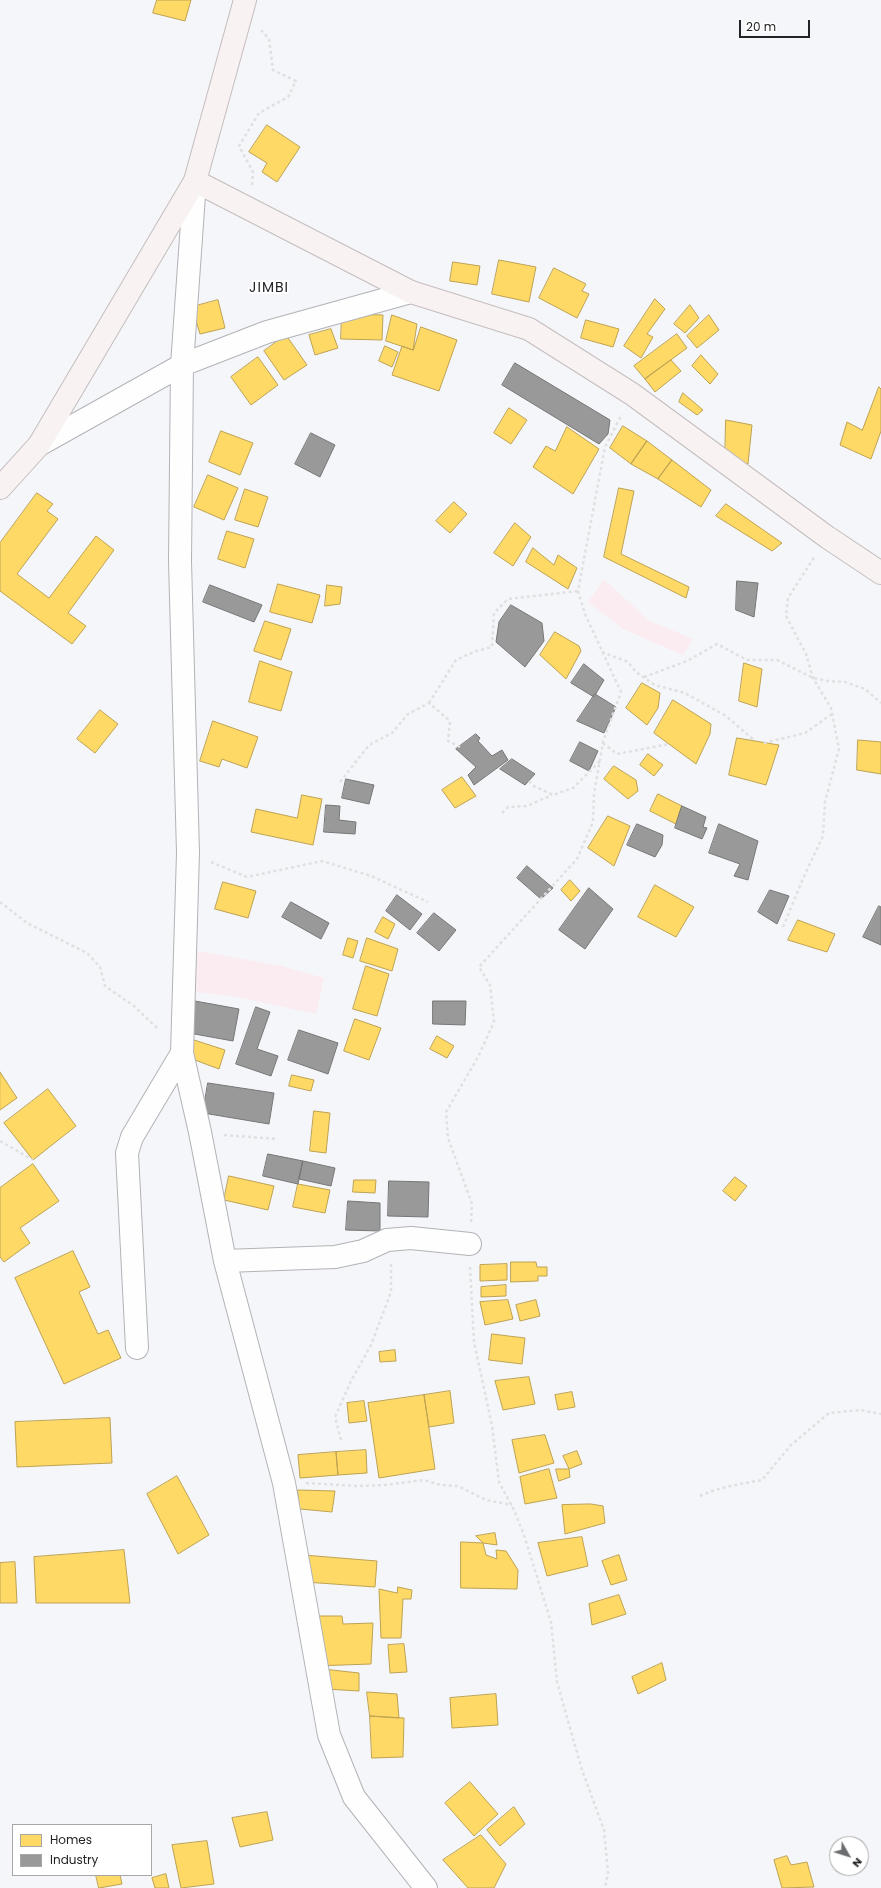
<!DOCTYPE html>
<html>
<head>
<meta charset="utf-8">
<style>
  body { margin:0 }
  #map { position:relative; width:881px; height:1888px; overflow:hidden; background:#f5f6fa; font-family:Poppins,sans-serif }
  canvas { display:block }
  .legend { position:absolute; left:12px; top:1824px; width:140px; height:52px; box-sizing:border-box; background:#fff; border:1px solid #a7a7a8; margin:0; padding:5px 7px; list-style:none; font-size:12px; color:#222325 }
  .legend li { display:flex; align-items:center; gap:8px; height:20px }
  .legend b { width:20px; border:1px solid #a7a7a8 }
  .north { position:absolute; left:829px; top:1836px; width:40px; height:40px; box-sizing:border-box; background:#fff; border:1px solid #a7a7a8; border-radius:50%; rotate:129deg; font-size:11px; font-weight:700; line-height:16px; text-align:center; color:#222325 }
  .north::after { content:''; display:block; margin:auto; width:14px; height:18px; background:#6c6d70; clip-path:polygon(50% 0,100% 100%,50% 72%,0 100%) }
  .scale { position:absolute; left:739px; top:20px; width:71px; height:18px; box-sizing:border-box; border:2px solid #222325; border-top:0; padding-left:5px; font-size:12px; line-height:14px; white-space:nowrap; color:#222325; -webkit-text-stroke:3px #fff; paint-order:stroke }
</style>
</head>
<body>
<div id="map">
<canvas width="881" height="1888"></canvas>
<ul class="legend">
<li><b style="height:11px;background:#ffd966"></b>Homes</li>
<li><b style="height:11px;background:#999"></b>Industry</li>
</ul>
<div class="north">N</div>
<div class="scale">20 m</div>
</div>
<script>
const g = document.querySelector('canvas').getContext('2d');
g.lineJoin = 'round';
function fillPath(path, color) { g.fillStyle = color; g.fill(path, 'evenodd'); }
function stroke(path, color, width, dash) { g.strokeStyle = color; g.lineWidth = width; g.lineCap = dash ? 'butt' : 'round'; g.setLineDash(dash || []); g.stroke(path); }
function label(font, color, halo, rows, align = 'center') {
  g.font = font + ' Poppins,sans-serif'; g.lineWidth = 4; g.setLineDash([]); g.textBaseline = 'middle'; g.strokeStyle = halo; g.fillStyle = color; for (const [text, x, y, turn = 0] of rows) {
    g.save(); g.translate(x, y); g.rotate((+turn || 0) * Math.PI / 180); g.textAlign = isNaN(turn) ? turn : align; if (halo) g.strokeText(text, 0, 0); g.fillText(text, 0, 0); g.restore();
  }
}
fillPath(new Path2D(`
  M604 579 648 620 693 639 683 655 623 629 588 602Z
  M197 951 282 966 324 978 316 1014 232 996 194 992Z`), '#faecf0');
const homes = new Path2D(`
  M157 0H191L185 21 153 13Z
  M267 125 300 147 277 182 262 172 267 163 249 152Z
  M499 260 536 267 529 302 492 294Z
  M453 262 480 266 477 285 450 281Z
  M554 268 586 284 582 291 589 294 577 318 539 298Z
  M655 299 665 309 647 334 653 337 641 358 624 346Z
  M218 300 225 328 200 334 192 307Z
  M690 305 699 318 685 333 674 324Z
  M342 314 383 315 382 340 341 339Z
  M392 315 417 324 413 350 386 341Z
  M709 315 719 330 697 348 687 336Z
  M586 320 619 329 613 347 581 338Z
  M421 327 457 340 439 391 392 375 402 346 413 350Z
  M331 329 338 348 315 355 309 335Z
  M677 334 687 348 645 379 634 366Z
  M286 335 307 365 284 380 264 351Z
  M385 346 398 352 392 367 379 361Z
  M701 355 718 374 710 384 692 366Z
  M258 357 278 385 251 405 231 377Z
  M671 360 681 371 655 392 645 379Z
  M879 387 881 389V431L871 459 840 445 847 422 862 430Z
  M683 393 703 410 697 415 679 402Z
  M509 408 527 420 511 444 494 433Z
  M726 420 752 425 748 464 725 461Z
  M623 426 647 441 631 464 610 448Z
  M567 427 599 449 573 494 533 467 546 446 555 451Z
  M221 431 253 443 240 475 209 462Z
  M647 441 672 460 658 479 631 464Z
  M672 460 711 490 701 507 658 479Z
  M208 475 238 488 224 520 194 507Z
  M619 488 634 491 621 554 689 587 686 598 604 557Z
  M245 489 268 497 258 527 235 520Z
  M37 493 53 504 47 511 58 519 17 574 49 598 96 536 114 550 68 613 86 626 72 644 0 591V543Z
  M454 502 467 514 450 533 436 521Z
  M726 504 782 543 772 551 716 516Z
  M515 523 531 537 513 566 494 553Z
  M227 531 254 539 245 568 218 559Z
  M533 548 554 565 558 555 577 568 568 589 526 562Z
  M278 584 320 595 312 623 270 612Z
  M327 585 342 587 340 604 325 606Z
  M265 621 291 629 281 660 254 651Z
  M555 632 579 646 581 651 566 679 540 655Z
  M260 661 292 672 281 711 249 702Z
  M744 663 762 669 757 707 739 701Z
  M642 683 660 693 658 708 647 725 626 708Z
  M673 700 711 724 710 734 696 764 654 733Z
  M100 710 118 724 95 753 77 739Z
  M213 721 258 737 247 768 222 759 219 767 200 761Z
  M737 738 779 745 766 785 729 775Z
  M858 740 881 742V774L857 770Z
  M648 754 663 765 654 776 640 765Z
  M614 766 636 780 638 791 628 799 604 779Z
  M462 777 476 796 455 808 442 790Z
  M658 794 682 806 676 824 650 811Z
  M302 795 322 799 313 845 251 832 256 809 297 818Z
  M608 816 630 826 614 866 588 848Z
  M570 880 580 891 571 901 561 890Z
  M223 882 256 891 248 918 215 909Z
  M655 885 694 907 676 937 638 917Z
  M383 917 395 924 388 939 375 932Z
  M798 920 835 934 827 952 788 940Z
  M348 938 358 941 353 958 343 955Z
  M367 938 398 949 392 971 360 961Z
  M366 966 389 974 377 1016 353 1009Z
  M355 1019 381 1028 369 1060 344 1051Z
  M437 1036 454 1046 447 1058 430 1049Z
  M194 1040 225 1050 219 1069 187 1057Z
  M0 1072 17 1098 0 1110Z
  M292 1075 314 1080 311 1091 289 1086Z
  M48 1089 76 1126 33 1160 4 1123Z
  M314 1111 330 1113 326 1153 310 1151Z
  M33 1164 59 1201 20 1228 30 1243 4 1262 0 1257V1188Z
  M229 1176 274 1186 268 1210 224 1200Z
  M735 1177 747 1186 735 1201 723 1191Z
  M354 1180H376L375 1193 353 1192Z
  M298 1184 330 1190 325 1213 293 1207Z
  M73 1251 90 1287 79 1292 98 1334 108 1330 121 1358 64 1384 15 1278Z
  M511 1262H536L537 1267H547V1276H538V1281L511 1282Z
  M507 1264V1280L480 1281V1265Z
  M506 1285V1296L481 1297V1287Z
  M508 1300 513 1319 485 1325 480 1302Z
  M536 1300 540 1316 520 1321 516 1305Z
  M492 1334 525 1338 522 1364 489 1360Z
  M395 1350 396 1361 380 1362 379 1352Z
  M529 1377 535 1404 503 1410 495 1381Z
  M450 1391 454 1423 429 1427 424 1395Z
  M572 1392 575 1407 558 1410 555 1395Z
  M424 1395 435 1469 379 1478 368 1403Z
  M364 1401 367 1421 349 1423 347 1403Z
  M110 1418 112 1463 17 1467 15 1422Z
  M545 1435 554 1463 519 1473 512 1440Z
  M366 1450 367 1473 338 1475 336 1452Z
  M577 1451 582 1464 569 1469 563 1456Z
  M336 1452 338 1475 300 1478 298 1455Z
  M549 1469 557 1498 525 1504 520 1477Z
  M556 1469H569L570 1477 559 1481Z
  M177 1476 209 1535 178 1554 147 1494Z
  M298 1490 335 1491 332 1512 300 1509Z
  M591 1504 603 1506 605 1523 565 1534 562 1505Z
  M495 1533 497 1545 483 1543 476 1536Z
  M582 1537 588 1566 547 1576 538 1543Z
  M461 1542 483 1543 486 1555 497 1559 496 1550 506 1551 518 1570 517 1589 461 1588Z
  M124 1550 130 1603H36L34 1557Z
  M303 1555 377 1561 375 1587 305 1582Z
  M619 1555 627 1580 611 1585 602 1561Z
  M15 1562 17 1603H0V1563Z
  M398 1587 412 1590 411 1599H403L401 1638H381L379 1589 397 1593Z
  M619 1595 626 1614 592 1625 589 1604Z
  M308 1616H342L343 1624 373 1623 371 1664 314 1666Z
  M404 1644 407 1672 390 1673 388 1645Z
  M662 1663 666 1680 638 1694 632 1677Z
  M323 1669 359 1673V1691L325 1689Z
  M367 1692 397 1694 399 1718 370 1716Z
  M496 1694 498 1725 452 1728 450 1698Z
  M370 1716 404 1718 403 1757 372 1758Z
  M470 1782 498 1814 474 1836 445 1803Z
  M514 1807 525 1824 500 1846 487 1830Z
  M267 1812 273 1840 240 1847 232 1818Z
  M481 1835 506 1864 494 1888H468L443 1860Z
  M207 1841 214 1884 181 1888 172 1845Z
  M787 1856 791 1865 807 1862 814 1887 782 1888 774 1860Z
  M166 1874 169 1888H155L152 1878Z
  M96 1875H120L122 1884 99 1888Z`);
fillPath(homes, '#ffd966');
stroke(homes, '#bda252', 1);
const industry = new Path2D(`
  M515 363 610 420 608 434 599 444 502 385Z
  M311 433 335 445 320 477 295 464Z
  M737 581 758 583 754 617 736 610Z
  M210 585 262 605 254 622 203 602Z
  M511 605 542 623 544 641 525 667 496 642 499 622Z
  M584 664 604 680 594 697 571 683Z
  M595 694 616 707 604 733 577 721Z
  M476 734 480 738 478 741 492 756 502 750 508 760 474 785 468 775 476 767 456 749Z
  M580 742 598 751 589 771 570 761Z
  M512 759 535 774 525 785 500 769Z
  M346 779 374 785 369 804 342 798Z
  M326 805 340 806 339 820 356 822 355 834 324 832Z
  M682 806 706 817 703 827 707 828 702 839 675 828Z
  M637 824 663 835 662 845 655 857 627 845Z
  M719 824 758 841 748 880 734 876 740 864 709 853Z
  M527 866 553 888 541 899 517 878Z
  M589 888 613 909 585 949 559 930Z
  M770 890 789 896 777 924 758 912Z
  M397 895 422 914 410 930 386 911Z
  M291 902 329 923 321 939 282 917Z
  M879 906 881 907V945L863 937Z
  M434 913 456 930 439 951 417 933Z
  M195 1001 239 1009 233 1041 189 1033Z
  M433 1001H466L465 1025 433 1024Z
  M256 1007 270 1012 257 1049 278 1056 271 1076 236 1064Z
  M299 1030 338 1043 328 1074 288 1060Z
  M208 1083 274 1093 269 1124 203 1113Z
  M268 1154 303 1161 298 1184 263 1176Z
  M303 1161 335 1168 331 1186 299 1179Z
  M389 1181 429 1182 428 1217 388 1216Z
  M348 1201 380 1203V1231L346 1230Z`);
fillPath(industry, '#999');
stroke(industry, '#757676', 1);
const minor = new Path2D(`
  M195 181 182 365 180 561 188 853 182 1053 200 1132 225 1261 284 1483 329 1735 354 1797 426 1888
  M39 445 182 365 267 332 411 292
  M225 1261 335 1257 363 1251 387 1240 411 1238 470 1244
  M137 1348 127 1153 132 1137 182 1053`);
const major = new Path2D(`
  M195 181 245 0
  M0 488 39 445 195 181 411 292 529 329 632 394 827 537 881 573`);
stroke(minor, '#b2b3b6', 24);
stroke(major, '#c5bdbd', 24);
stroke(new Path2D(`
  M252 185 253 172 239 146 259 113 288 97 296 81 273 70 269 39 261 30
  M602 652 628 662 636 672 655 685 685 693 726 716 755 741
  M644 677 687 661 717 644 747 660H777L813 678 828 681 845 682 865 689 881 703
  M429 703 456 660 476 651 492 647 494 613 508 599 578 591
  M603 743 617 754 669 744
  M764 743 805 733 832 714
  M529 781 534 786 553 795 573 788 600 761
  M340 782 369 745 392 733 408 714 429 703 450 721 448 741 460 747
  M502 813 508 807 527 806 552 795
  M211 862 247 877 322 861 371 876 428 902
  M0 902 27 923 87 953 100 967 105 986 134 1006 159 1030
  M783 927 805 874 823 836 825 802 839 749 831 708 813 678 806 654 786 616 788 598 815 556
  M224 1135 278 1139
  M0 1141 33 1160
  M471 1222 472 1204 448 1138 446 1112 478 1057 494 1022 490 985 479 967 577 859 593 822 594 794 603 742 621 692 585 614 578 591 605 447 622 414
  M470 1267 474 1342 492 1426 499 1482 514 1510 524 1535 551 1622 557 1682 582 1770 604 1830 608 1873 605 1888
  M341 1440 335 1417 351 1381 371 1345 391 1292V1263
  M306 1483 359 1486 385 1485 424 1480 441 1485 458 1486 486 1500 512 1505
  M700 1496C719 1487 741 1484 762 1480L791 1445 829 1413 860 1410 881 1414`), '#e0e0e0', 2.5, [3, 3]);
stroke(minor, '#fefefe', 22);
stroke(major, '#f8f3f2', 22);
g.letterSpacing = '1px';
label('14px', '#222325', '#fff', [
  ["JIMBI",269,288]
]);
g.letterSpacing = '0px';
</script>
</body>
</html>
